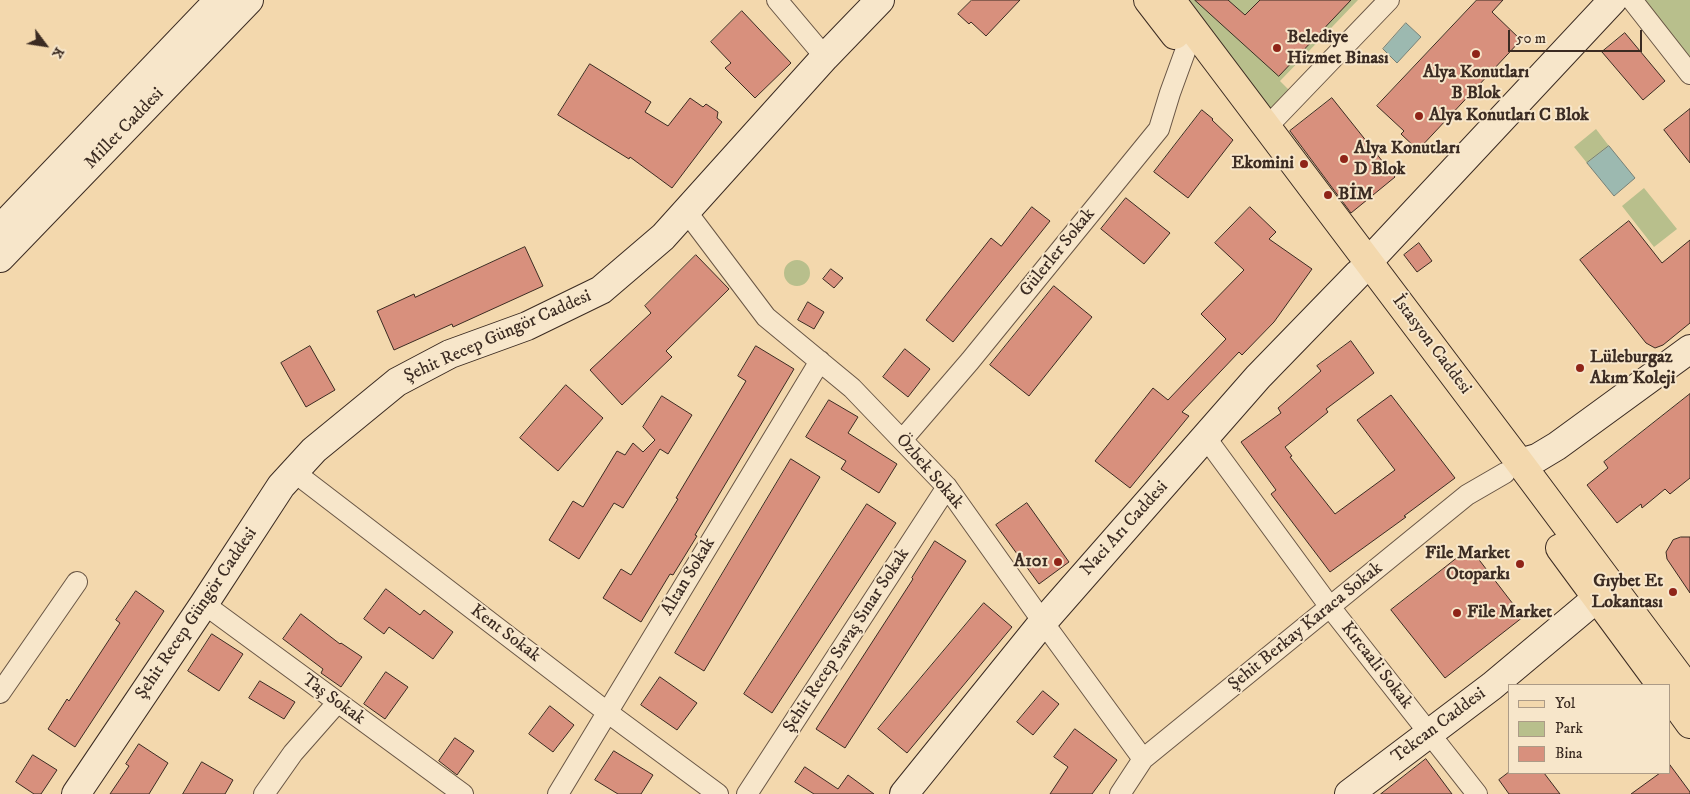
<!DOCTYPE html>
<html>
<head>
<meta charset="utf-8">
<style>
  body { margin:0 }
  #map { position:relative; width:1690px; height:794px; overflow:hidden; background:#f3d8ad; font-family:"IM FELL DW Pica",serif }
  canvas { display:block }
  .legend { position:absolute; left:1508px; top:684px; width:162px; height:90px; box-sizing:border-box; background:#f7e6ca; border:1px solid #ac9b87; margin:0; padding:6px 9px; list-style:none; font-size:15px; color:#3b2b22 }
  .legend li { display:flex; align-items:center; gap:10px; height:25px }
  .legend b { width:25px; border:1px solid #ac9b87 }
  .north { position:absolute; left:20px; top:20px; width:50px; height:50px; -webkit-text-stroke:4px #f7e6ca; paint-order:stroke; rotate:121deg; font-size:14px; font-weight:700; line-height:20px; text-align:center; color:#3b2b22 }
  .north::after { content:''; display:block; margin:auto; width:18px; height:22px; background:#3b2b22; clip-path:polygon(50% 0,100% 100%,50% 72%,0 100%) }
  .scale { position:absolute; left:1508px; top:30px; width:134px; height:22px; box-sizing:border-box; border:2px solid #3b2b22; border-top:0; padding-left:6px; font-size:15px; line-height:18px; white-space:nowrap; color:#3b2b22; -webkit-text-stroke:4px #f7e6ca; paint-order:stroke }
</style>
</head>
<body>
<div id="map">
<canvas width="1690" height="794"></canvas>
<ul class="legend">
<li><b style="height:6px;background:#f3d8ad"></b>Yol</li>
<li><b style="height:14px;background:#b8bf8c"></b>Park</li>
<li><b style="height:14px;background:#d8907d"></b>Bina</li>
</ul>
<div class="north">K</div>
<div class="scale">50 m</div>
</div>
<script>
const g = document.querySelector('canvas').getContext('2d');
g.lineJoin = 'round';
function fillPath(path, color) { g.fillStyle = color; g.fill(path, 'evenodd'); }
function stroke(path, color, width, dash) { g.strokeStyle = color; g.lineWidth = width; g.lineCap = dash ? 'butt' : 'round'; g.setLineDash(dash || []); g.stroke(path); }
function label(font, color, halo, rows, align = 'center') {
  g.font = font + ' "IM FELL DW Pica",serif'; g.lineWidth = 4; g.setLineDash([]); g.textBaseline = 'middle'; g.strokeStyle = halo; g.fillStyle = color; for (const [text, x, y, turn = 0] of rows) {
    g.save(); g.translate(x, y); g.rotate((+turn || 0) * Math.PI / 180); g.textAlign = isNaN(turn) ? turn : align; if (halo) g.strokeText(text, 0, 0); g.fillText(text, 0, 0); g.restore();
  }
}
fillPath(new Path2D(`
  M1175 0H1358L1280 81 1290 91 1265 117Z
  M1639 0H1690V63Z
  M1596 129 1609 146 1587 163 1574 147Z
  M1644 188 1677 229 1654 247 1622 206Z
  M784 273a13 13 0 1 1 26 0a13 13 0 1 1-26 0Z`), '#b8bf8c');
const water = new Path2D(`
  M1406 23 1421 37 1397 63 1383 49Z
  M1609 146 1635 178 1614 196 1587 163Z`);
fillPath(water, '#9cb9b0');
stroke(water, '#758077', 1);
const building = new Path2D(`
  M972 0H1020L986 36 971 22 969 24 958 14Z
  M1195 0H1228L1245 15 1260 0H1351L1279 76Z
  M1477 0H1503L1492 12 1521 40 1418 150 1401 134 1404 131 1377 106Z
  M742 11 791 63 755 98 725 68 731 63 711 42Z
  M1625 33 1665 81 1643 100 1602 52Z
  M590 64 651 102 645 112 668 126 690 98 703 107 706 104 718 112 717 118 722 122 672 188 630 157 629 159 558 115Z
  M1332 98 1395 177 1351 213 1290 131Z
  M1690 109V163L1664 130Z
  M1202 110 1213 119 1212 120 1233 140 1188 198 1154 172Z
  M1126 198 1170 233 1144 264 1101 229Z
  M1032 207 1050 221 953 342 926 320 991 238 1001 246Z
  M1250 207 1276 232 1269 239 1312 269 1274 322 1242 355 1239 352 1182 412 1189 416 1130 488 1095 461 1153 388 1168 400 1226 339 1201 314 1244 270 1215 243Z
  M1629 221 1662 263 1690 240V323L1663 345 1655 348 1646 343 1580 260Z
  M1419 243 1432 261 1417 272 1404 255Z
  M525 247 543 286 453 327 452 324 394 350 377 311 414 294 415 297Z
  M696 255 729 289 666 351 672 357 622 405 590 370 651 313 645 306Z
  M831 269 843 278 834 288 823 279Z
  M1054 286 1092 317 1029 396 990 365Z
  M808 302 824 312 814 329 798 320Z
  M1351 341 1374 373 1326 409 1328 412 1285 447 1292 456 1290 457 1335 514 1395 470 1357 420 1391 395 1455 478 1404 516 1406 517 1330 572 1271 494 1276 490 1241 442 1281 413 1278 408 1321 371 1317 366Z
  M310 346 335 390 306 407 281 363Z
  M756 346 794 369 695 535 697 536 673 575 670 574 641 622 603 598 621 569 631 575 678 499 676 498 746 381 738 376Z
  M905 349 930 369 908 397 883 377Z
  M566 385 603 418 558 471 520 438Z
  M1690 394V478L1670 494 1665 489 1642 508 1641 504 1617 523 1587 485 1608 468 1604 462Z
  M662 396 692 415 668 454 660 449 623 508 614 503 579 559 549 540 573 501 583 507 617 451 625 455 633 443 643 452 655 440 643 427Z
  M829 400 858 417 848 433 897 464 879 493 841 469 846 461 806 437Z
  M791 459 820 477 704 671 675 653Z
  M1027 503 1069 562 1039 584 996 525Z
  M867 504 896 523 772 713 744 694Z
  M1681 537H1690V593L1667 559 1666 552 1673 540Z
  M935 541 966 561 845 748 816 729 913 579 912 578Z
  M1470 548 1523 617 1445 678 1391 610Z
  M386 589 420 615 424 610 453 632 433 659 389 627 384 634 364 619Z
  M136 591 164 611 75 747 48 729 67 699 69 701 120 623 116 620Z
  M984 603 1012 627 907 753 878 729Z
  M301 614 340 644 341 643 362 657 341 687 321 673 323 669 283 639Z
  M212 634 243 654 219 691 188 671Z
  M386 672 408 687 385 719 364 704Z
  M660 677 697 703 677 730 641 705Z
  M260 681 295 702 284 719 249 698Z
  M1043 691 1059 704 1033 735 1017 722Z
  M550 706 574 725 553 752 529 734Z
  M1075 729 1117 760 1092 794H1050L1068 767 1054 757Z
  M455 738 474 751 457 775 439 761Z
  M139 744 168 763 149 794H110L129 766 126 764Z
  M614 751 653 775 641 794H618L595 780Z
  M33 755 57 770 41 794H34L16 782Z
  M1426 759 1452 794H1381Z
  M202 762 233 780 225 794H183Z
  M1670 765 1690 792V794H1631L1660 773H1669Z
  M805 767 838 789 848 775 874 794H814L795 782Z
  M1508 773H1544L1560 794H1509L1499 780Z`);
fillPath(building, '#d8907d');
stroke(building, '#3b2b22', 1);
const street = new Path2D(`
  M777 0 825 57
  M1632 0 1690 74
  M1267 127 1389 0
  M686 211 766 317 852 388 947 487 1043 622 1143 759
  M1206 438 1330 607 1477 794
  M902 440 970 361 1159 129 1170 93 1186 49
  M294 472 607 712 718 794
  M204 604 463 794
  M0 693 77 582
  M264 794 293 753 337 703
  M558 794 820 361
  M747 794 947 487
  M1120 794 1143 759 1467 495 1505 473`);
const secondary = new Path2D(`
  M0 229 219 0
  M0 258 249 0
  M1368 262 1613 0
  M1520 463 1537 458 1557 446 1690 349
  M76 794 204 604 281 486 314 450 397 382 450 354 527 326 601 290 663 237 825 57 880 0
  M904 794 1043 622 1258 377 1358 274
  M1349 794 1492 686 1597 598`);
const primary = new Path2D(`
  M1148 0 1175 35
  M1171 0 1520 463 1690 691
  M1560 548 1661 685
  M1669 695 1690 724`);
stroke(street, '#695645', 22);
stroke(secondary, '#3b2b22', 30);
stroke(primary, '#3b2b22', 30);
stroke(street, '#f7e6ca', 20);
stroke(secondary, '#f7e6ca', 28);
stroke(primary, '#f3d8ad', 28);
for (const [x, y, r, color] of [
  [1277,48,5,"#8f2418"],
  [1476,54,5,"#8f2418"],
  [1419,116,5,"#8f2418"],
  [1344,159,5,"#8f2418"],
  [1304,164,5,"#8f2418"],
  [1328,195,5,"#8f2418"],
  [1580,368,5,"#8f2418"],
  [1058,562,5,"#8f2418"],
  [1520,564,5,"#8f2418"],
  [1673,592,5,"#8f2418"],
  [1457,613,5,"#8f2418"]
]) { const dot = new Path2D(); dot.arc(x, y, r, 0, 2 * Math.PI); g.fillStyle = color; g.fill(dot); stroke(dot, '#f7e6ca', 2); }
label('bold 18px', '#3b2b22', '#f7e6ca', [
  ["Belediye",1287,38],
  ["Hizmet Binası",1287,59],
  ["Alya Konutları",1476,73,"center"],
  ["B Blok",1476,94,"center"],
  ["Alya Konutları C Blok",1429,116],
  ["Alya Konutları",1354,149],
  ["D Blok",1354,170],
  ["Ekomini",1294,164,"right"],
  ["BİM",1338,195],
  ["Lüleburgaz",1590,358],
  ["Akım Koleji",1590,379],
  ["File Market",1510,554,"right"],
  ["Otoparkı",1510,575,"right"],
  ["A101",1048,562,"right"],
  ["Gıybet Et",1663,582,"right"],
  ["Lokantası",1663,603,"right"],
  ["File Market",1467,613]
], 'left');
label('18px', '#3b2b22', '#f7e6ca', [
  ["Millet Caddesi",125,129,-46],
  ["Gülerler Sokak",1058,253,-51],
  ["Şehit Recep Güngör Caddesi",498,337,-24],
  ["İstasyon Caddesi",1431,345,53],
  ["Özbek Sokak",929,472,49],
  ["Naci Arı Caddesi",1125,529,-48],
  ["Altan Sokak",689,577,-59],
  ["Şehit Recep Güngör Caddesi",197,614,-56],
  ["Şehit Berkay Karaca Sokak",1306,627,-39],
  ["Kent Sokak",505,634,37],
  ["Şehit Recep Savaş Sınar Sokak",847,641,-57],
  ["Kırcaali Sokak",1376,666,52],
  ["Taş Sokak",333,700,36],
  ["Tekcan Caddesi",1439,726,-37]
]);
</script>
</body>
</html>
